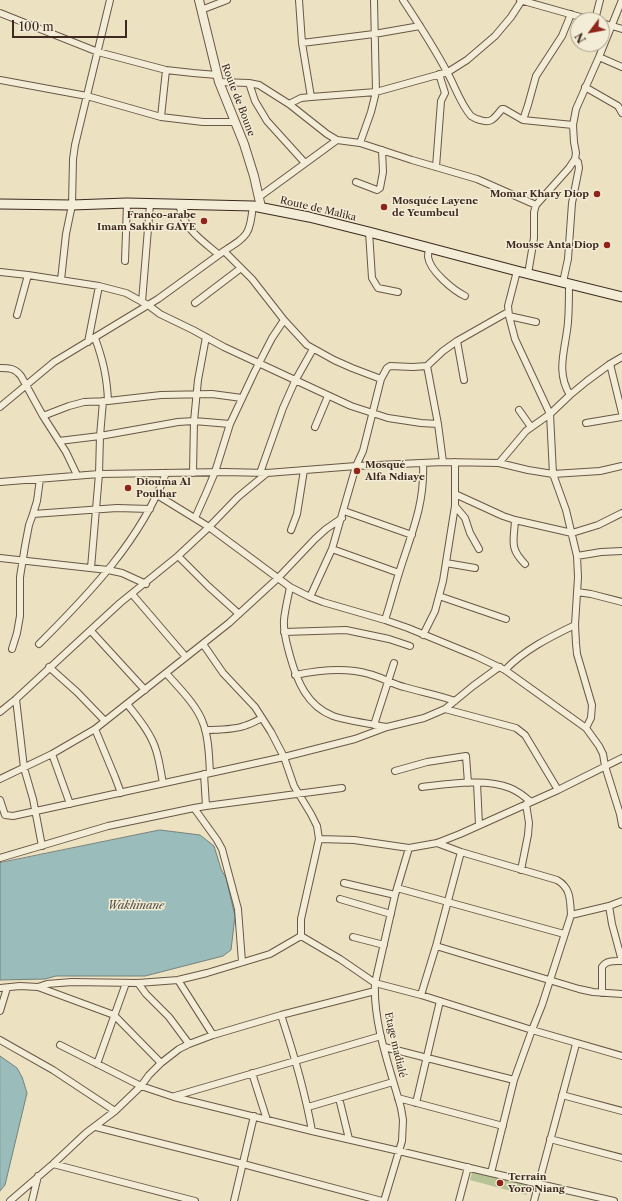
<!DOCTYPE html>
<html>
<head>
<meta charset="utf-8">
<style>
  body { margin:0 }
  #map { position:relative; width:622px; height:1201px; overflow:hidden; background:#ece1c0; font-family:"Libre Caslon Text",serif }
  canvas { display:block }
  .north { position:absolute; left:570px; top:12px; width:40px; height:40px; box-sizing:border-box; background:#f3ecd6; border:1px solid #aa9e8d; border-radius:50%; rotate:238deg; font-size:11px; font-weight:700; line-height:16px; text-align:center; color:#3d291f }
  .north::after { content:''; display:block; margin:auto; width:14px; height:18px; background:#8f2418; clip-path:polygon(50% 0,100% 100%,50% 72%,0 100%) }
  .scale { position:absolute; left:12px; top:20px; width:115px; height:18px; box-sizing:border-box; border:2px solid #3d291f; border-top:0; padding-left:5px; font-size:12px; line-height:14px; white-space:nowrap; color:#3d291f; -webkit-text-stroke:3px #f3ecd6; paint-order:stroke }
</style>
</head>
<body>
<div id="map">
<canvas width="622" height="1201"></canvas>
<div class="north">N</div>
<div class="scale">100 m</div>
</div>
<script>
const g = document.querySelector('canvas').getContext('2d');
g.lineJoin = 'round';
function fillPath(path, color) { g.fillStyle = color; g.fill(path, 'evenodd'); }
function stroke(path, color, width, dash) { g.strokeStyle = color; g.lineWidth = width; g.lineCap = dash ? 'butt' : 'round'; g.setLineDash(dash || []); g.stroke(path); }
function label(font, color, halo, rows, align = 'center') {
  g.font = font + ' "Libre Caslon Text",serif'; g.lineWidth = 3; g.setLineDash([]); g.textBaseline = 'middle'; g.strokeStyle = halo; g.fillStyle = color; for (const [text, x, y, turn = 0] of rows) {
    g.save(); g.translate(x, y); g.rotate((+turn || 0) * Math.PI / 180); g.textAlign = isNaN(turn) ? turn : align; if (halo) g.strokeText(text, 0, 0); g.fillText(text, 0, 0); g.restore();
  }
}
fillPath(new Path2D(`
  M473 1169 530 1186 526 1195 470 1180Z`), '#b6c394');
const water = new Path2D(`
  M160 830 200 835 214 846 221 869 226 878 235 916 231 950 223 956 145 976H56L45 979 0 980V863Z
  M0 1056 17 1068 22 1077 27 1093 5 1185 0 1191Z`);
fillPath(water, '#9abcba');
stroke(water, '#75817c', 1);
const minor = new Path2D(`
  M299 0 302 43 311 97
  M403 0C418 23 434 47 447 72 455 86 460 103 471 116 474 118 476 119 480 120 492 124 494 118 502 109H504L523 120 573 125
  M520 0 591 20
  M201 10 227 0
  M0 13 98 52 166 70 193 73 217 75
  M595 20 600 0
  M602 23 622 29
  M302 43 374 34 420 26
  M599 57 622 67
  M0 80 87 96 161 117 203 122H235
  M219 82 249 83 259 85 289 104 327 134 337 140 360 143 412 160 477 179 536 205
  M249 83 255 101 267 121 305 163
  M585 87 618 106 622 113
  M289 104 301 98 311 97 376 92 448 72 467 60 495 36 511 17 522 0
  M161 117 166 70
  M523 120 528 105 536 76 562 36 571 14
  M360 143 371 112 376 92 374 0
  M436 167 441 101 445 93 439 74
  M356 182 377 190 380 188 383 172 382 150
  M259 197 337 140
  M179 204C184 229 200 239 218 254
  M369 232 372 278 378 288 398 292
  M429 247C429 250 428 254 428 257 430 271 453 290 465 296
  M224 251C249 235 249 235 253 206
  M125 261 127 203
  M517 271 508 306 509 316 515 339 550 414 553 474 566 510 577 556 578 577 575 625 576 643 577 654 592 705 591 718 586 728
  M0 272 28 275 73 282 99 286 126 293 148 305 160 314 193 330 224 347 351 406 388 418 421 423 438 424
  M528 274 534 238V212L536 205 569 168 575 159 576 153 574 142 573 125 576 109 599 57 622 0
  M61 280 66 234 72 205 73 159 75 145 110 0
  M563 282 568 259 572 203 579 168 578 162 575 159
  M569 284C569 297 569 310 568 322 566 348 555 371 570 395
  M142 302 150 204
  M195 303 241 268
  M17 315 28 275
  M509 316 536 322
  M95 338C103 360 107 377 108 401
  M457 341 464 380
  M88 342 99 286
  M610 364 622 413
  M427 366 438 424 443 462
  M0 368C9 368 15 368 21 376L43 416 66 452 77 475
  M0 407 54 362 158 299 224 251 252 279 284 320 307 345 334 360 352 368 381 379
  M519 410 531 427
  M43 416 69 406 84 402 108 401 161 395 212 394 242 398
  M586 423 622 417
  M315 427 328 396
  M59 441 100 436 178 422 194 421 230 424
  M499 463 526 431 533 426 550 414 570 395 587 381 610 364 622 357
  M193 473 194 421 198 380 206 337
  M260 473 283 408 295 381 313 349
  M0 482 99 474 225 472 267 473 356 466 443 462 499 463 528 470 553 474 600 471 622 466
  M455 494 503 516 515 520 572 533 598 525 622 513
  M157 495 209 527 290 587 310 597 323 602 385 620 408 628 476 656 505 670 586 728 599 746 603 754 605 766 620 814
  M455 506 465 518 470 533 479 549
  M344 511 412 535
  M33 514 117 508 150 509
  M195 518 207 491 215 472 230 424 254 373 272 338 284 320
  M515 520C514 541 509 548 525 564
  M291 530 297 514 304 470
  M332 549 399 573
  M178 556 208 586 239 614
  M577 556 601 552 622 551
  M0 558 108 570 122 573 146 584
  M446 563 475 568
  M91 568 99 474 100 436 103 401
  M290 587C288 598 285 609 284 620 283 633 287 644 290 656 297 681 307 706 333 716 348 721 371 724 387 727
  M577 592 591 594 622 602
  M132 594 186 657
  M439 596 506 619
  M310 597 332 549 356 466 363 451 381 379 387 368 390 366 413 367 427 366 443 351 457 341 508 312
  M385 620C390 605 394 589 399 573 411 534 425 505 423 463
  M91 631 145 690
  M284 632 346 630 389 639 410 646
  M423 635 435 611 443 581 455 506V462
  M39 644C89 594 141 540 166 473
  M203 644 223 673 255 707 271 732 284 757 294 786 311 814 317 826 319 839 301 919V936
  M12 649 17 633 20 616V577L25 546 29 525 33 514 37 501 40 479
  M49 667 77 692 105 721
  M505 670C524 650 550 637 575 625
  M166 673C178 687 197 705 203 723 209 738 209 757 210 773
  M295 675C319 670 346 667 369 674 381 677 392 684 404 687 421 692 438 695 455 701
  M16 699 24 768 33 799 42 846
  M127 704C136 715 146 727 152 740 159 753 160 769 163 783
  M445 709 516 728 525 735 558 790
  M0 712 16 699 120 603 178 556 209 527 238 497 267 473
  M374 725 394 663
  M95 729 115 777 121 793
  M205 730C218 730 232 730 244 726 251 724 256 721 262 718
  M52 754 70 804
  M395 771 427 762 466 756 468 783
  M0 779 52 754 95 729 229 623 278 578 315 539 326 529 342 518
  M477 783 479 825
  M422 787C448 784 486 778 510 788 518 791 524 796 531 802
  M0 800 5 815 13 816 284 757 355 739 387 727 424 718 445 709 473 686 495 670 500 667
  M206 806 342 788
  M194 808 206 806 204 774
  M622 813 620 814 622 825
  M319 839 354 840 409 848
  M437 843 461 852 557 880C571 888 570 900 571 915L542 1005 532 1030 514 1080 491 1173
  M0 858 108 826 194 808 217 840 222 849 238 909 242 962
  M521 870 528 835 529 823 526 804
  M344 883 395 895
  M397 888 564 934
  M340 899 391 914
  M609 906 612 924 622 961
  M571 915 609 906 622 901
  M353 937 384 945
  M436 946 579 989 593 992 622 994
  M178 980 213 1035
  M138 983 146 994 169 1017 189 1044
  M38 987 47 984 72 982 138 983 178 980 207 973 270 954 301 936 340 959 375 983 421 995 532 1030 622 1056
  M0 988 20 986 38 987 114 1015 161 1063
  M602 993V967C606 960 615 961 622 961
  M421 995 436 946 461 852
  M0 1011 7 988
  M281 1015C294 1054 305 1092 312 1131
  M0 1040 53 1070 115 1111
  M60 1045 141 1086 174 1097 312 1131 399 1151 491 1173 614 1201
  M384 1047 514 1080
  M97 1064 126 983
  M252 1073 267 1120
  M562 1095 622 1111
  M175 1096 381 1036
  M339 1098 349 1139
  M398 1098 503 1126
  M416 1103 440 1001
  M308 1107 393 1082
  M96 1127 243 1164 382 1201
  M550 1139 622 1158
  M53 1164 195 1201
  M10 1201 53 1164 86 1133 115 1111 141 1086 149 1075 161 1063 179 1049 189 1044 213 1035 281 1015 375 991
  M32 1201 38 1176
  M234 1201 254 1116
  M384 1201 402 1141 403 1120 401 1108C390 1068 373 1024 375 983L395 895 409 848 437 843 460 834 558 790 622 758
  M459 1201 468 1167
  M534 1201 576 1044`);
const tertiary = new Path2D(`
  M199 0 219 82 244 144 254 176 261 207`);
const secondary = new Path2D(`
  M0 204 72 205 127 203 253 206 309 217 369 232 517 271 622 297`);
stroke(minor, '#695747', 8);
stroke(tertiary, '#695747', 10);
stroke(secondary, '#3d291f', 11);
stroke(minor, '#f3ecd6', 6);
stroke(tertiary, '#f3ecd6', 8);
stroke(secondary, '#f3ecd6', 9);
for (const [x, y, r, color] of [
  [597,194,4,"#8f2418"],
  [384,207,4,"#8f2418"],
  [204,221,4,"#8f2418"],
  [607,245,4,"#8f2418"],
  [357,471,4,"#8f2418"],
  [128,488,4,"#8f2418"],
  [500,1183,4,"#8f2418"]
]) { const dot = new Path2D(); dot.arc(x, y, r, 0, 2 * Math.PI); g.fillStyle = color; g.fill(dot); stroke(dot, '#f3ecd6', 1.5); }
label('10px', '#3d291f', '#f3ecd6', [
  ["Route de Boune",238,100,69],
  ["Route de Malika",318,209,13],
  ["Etage madialé",395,1045,77]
]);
label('bold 10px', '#3d291f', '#f3ecd6', [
  ["Momar Khary Diop",589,194,"right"],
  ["Mosquée Layene",392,201],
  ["de Yeumbeul",392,213],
  ["Franco-arabe",196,215,"right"],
  ["Imam Sakhir GAYE",196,227,"right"],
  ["Mousse Anta Diop",599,245,"right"],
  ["Mosqué",365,465],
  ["Alfa Ndiaye",365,477],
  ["Diouma Al",136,482],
  ["Poulhar",136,494],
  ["Terrain",508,1177],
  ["Yoro Niang",508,1189]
], 'left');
label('italic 11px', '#544e46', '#f3ecd6', [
  ["Wakhinane",136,906]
]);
</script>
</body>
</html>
